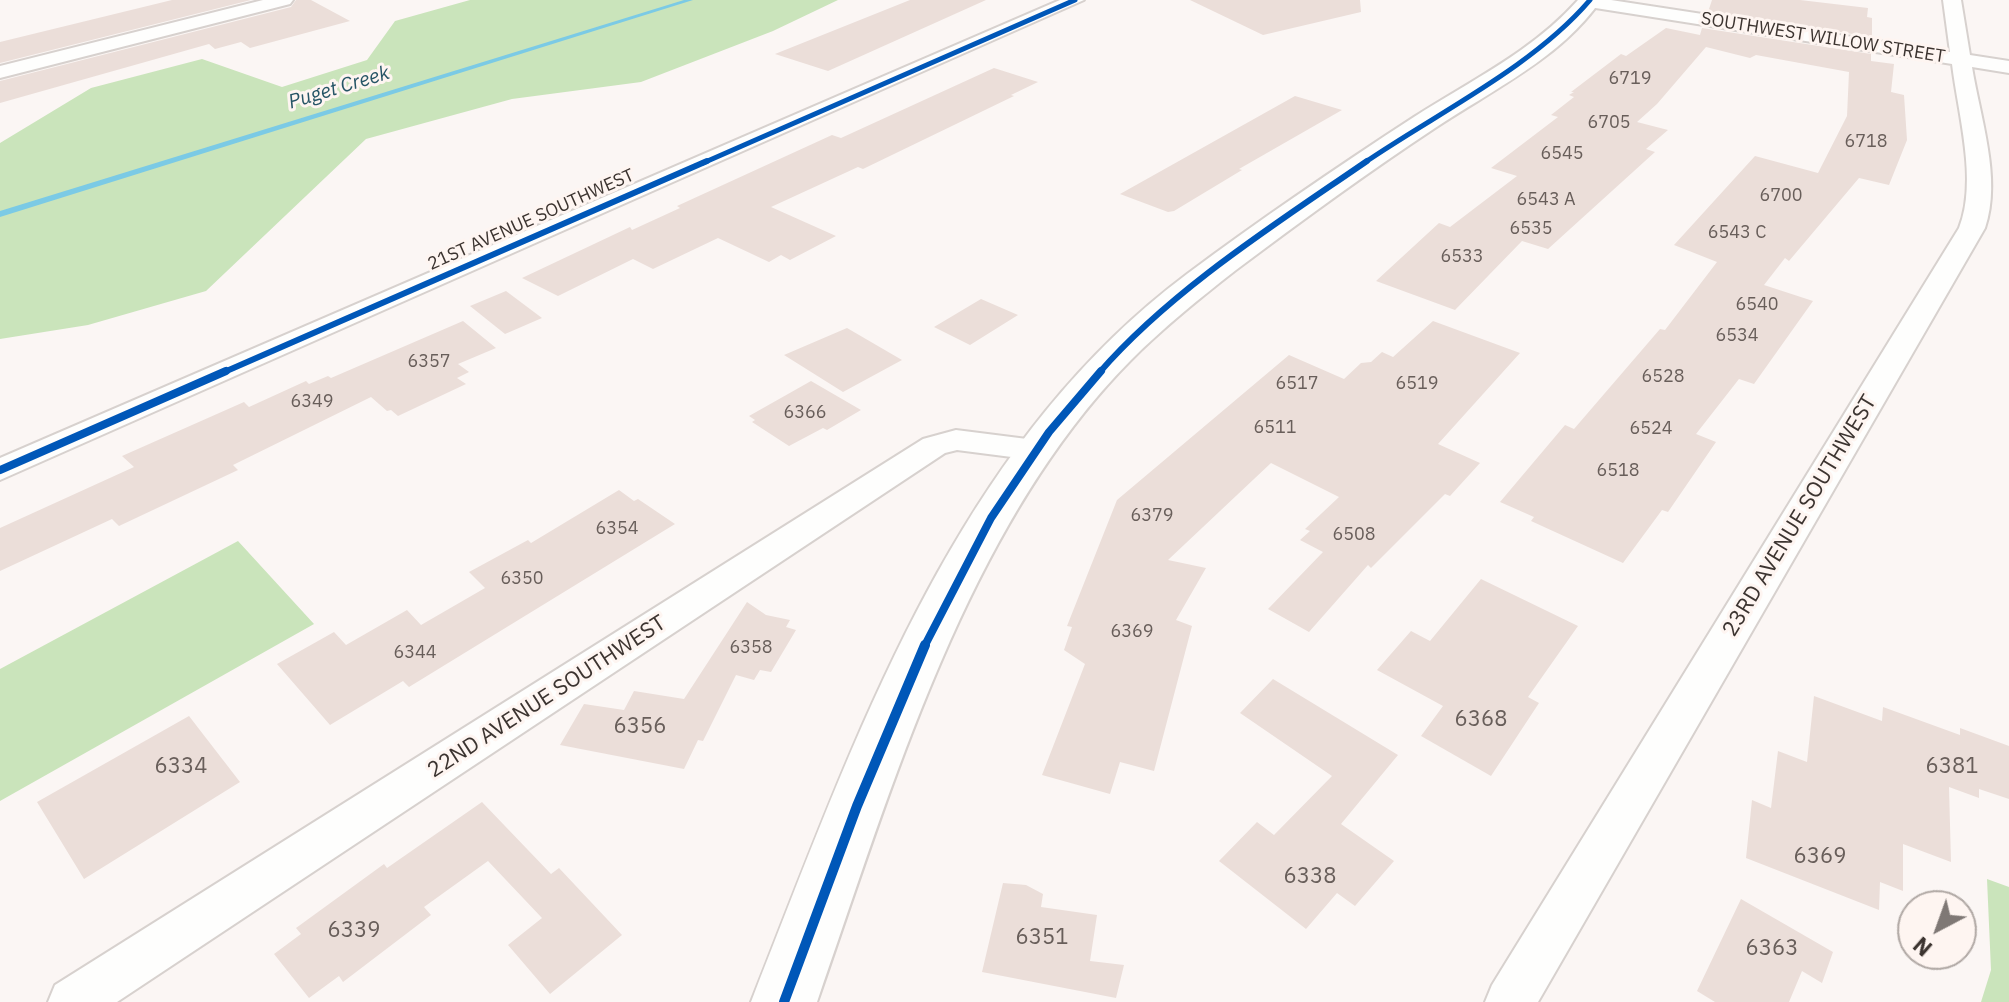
<!DOCTYPE html>
<html>
<head>
<meta charset="utf-8">
<style>
  body { margin:0 }
  #map { position:relative; width:2009px; height:1002px; overflow:hidden; background:#fbf6f4; font-family:"IBM Plex Sans",sans-serif }
  canvas { display:block }
  .north { position:absolute; left:1897px; top:890px; width:80px; height:80px; box-sizing:border-box; background:#fef5f1; border:2px solid #b0a8a4; border-radius:50%; rotate:221deg; font-size:22px; font-weight:700; line-height:32px; text-align:center; color:#3c3430 }
  .north::after { content:''; display:block; margin:auto; width:28px; height:36px; background:#7f7875; clip-path:polygon(50% 0,100% 100%,50% 72%,0 100%) }
</style>
</head>
<body>
<div id="map">
<canvas width="2009" height="1002"></canvas>
<div class="north">N</div>
</div>
<script>
const g = document.querySelector('canvas').getContext('2d');
g.lineJoin = 'round';
function fillPath(path, color) { g.fillStyle = color; g.fill(path, 'evenodd'); }
function stroke(path, color, width, dash) { g.strokeStyle = color; g.lineWidth = width; g.lineCap = dash ? 'butt' : 'round'; g.setLineDash(dash || []); g.stroke(path); }
function label(font, color, halo, rows, align = 'center') {
  g.font = font + ' "IBM Plex Sans",sans-serif'; g.lineWidth = 6; g.setLineDash([]); g.textBaseline = 'middle'; g.strokeStyle = halo; g.fillStyle = color; for (const [text, x, y, turn = 0] of rows) {
    g.save(); g.translate(x, y); g.rotate((+turn || 0) * Math.PI / 180); g.textAlign = isNaN(turn) ? turn : align; if (halo) g.strokeText(text, 0, 0); g.fillText(text, 0, 0); g.restore();
  }
}
fillPath(new Path2D(`
  M470 0H838L773 31 641 82 512 99 366 139 206 291 88 325 0 339V143L91 88 202 59 282 87 367 60 395 21Z
  M238 541 314 624 0 801V669Z
  M1987 879 2009 887V1002H1981L1991 970Z`), '#cae4bb');
fillPath(new Path2D(`
  M684 0H693L0 217V211Z`), '#7bcae5');
fillPath(new Path2D(`
  M172 0H251L0 63V42Z
  M296 0H311L350 21 250 48 241 42 215 49 209 44 0 103V81L291 7Z
  M910 0H986L828 71 775 54Z
  M1190 0H1360L1361 12 1263 35Z
  M1712 0H1800L1868 8 1867 17 1872 18V37L1708 12Z
  M1666 28 1700 35 1702 28 1871 54V61L1894 64 1891 92 1904 95 1907 140 1889 185 1859 178 1789 261 1785 258 1764 285 1813 301 1754 384 1739 379 1696 434 1716 442 1668 512 1662 510 1623 563 1531 521 1534 517 1500 502 1565 425 1574 429 1660 329 1665 330 1717 262 1674 245 1755 156 1818 173 1847 116 1849 72 1756 55 1750 58 1706 47 1657 104 1637 122 1668 130 1646 149 1655 152 1548 249 1522 241 1455 310 1376 281 1439 223 1450 227 1517 176 1491 168 1558 117 1551 115 1574 97 1569 95 1574 92H1571L1621 54 1626 56Z
  M994 68 1038 82 1011 95 1014 96 863 169 858 167 771 207 836 236 790 260 781 255 769 262 718 238 653 269 633 259 558 296 522 278 630 227 632 230 680 208 677 206 832 135 841 138Z
  M1295 96 1342 110 1239 169 1242 170 1174 211 1168 212 1120 194Z
  M506 291 542 318 505 334 470 306Z
  M981 299 1018 315 970 345 934 327Z
  M463 321 496 348 458 364 469 372 457 378 466 384 398 416 391 410 387 411 371 397 233 465 238 470 119 526 112 519 0 571V528L134 467 122 456 244 402 249 407 306 381 309 384 328 376 331 378Z
  M1433 321 1520 353 1438 444 1480 463 1450 496 1445 494 1371 568 1368 565 1309 632 1268 609 1323 552 1300 540 1310 531 1305 529 1339 497 1271 463 1168 560 1206 568 1176 620 1192 626 1154 771 1120 762 1110 794 1042 775 1085 664 1064 650 1072 627 1067 626 1117 500 1289 355 1344 379 1361 363 1371 362 1382 352 1393 357Z
  M847 328 902 360 843 392 784 355Z
  M811 381 861 410 827 430 823 428 789 446 752 422 755 420 749 416Z
  M619 490 634 501 638 499 675 524 409 687 403 681 330 725 277 664 334 632 346 645 407 610 421 625 485 588 469 572 528 540 531 543Z
  M1481 579 1578 626 1528 697 1539 703 1491 776 1421 736 1443 706 1377 670 1411 631 1430 641Z
  M747 602 766 615 790 620 786 627 796 630 771 672 760 670 754 680 736 675 703 741 698 740 684 769 560 745 584 704 624 710 634 691 684 699Z
  M1273 679 1398 755 1341 824 1394 861 1355 906 1337 893 1306 929 1219 861 1257 822 1274 835 1332 776 1240 713Z
  M1814 696 1882 721 1883 707 1960 735V728L2009 746V799L1979 789V798L1949 787 1951 862 1903 844V891L1880 882 1879 910 1746 858 1752 800 1771 808 1778 751 1807 762Z
  M189 716 240 782 84 879 37 802Z
  M482 802 551 874 559 868 622 935 550 994 508 945 542 918 488 861 424 907 431 915 343 982 339 976 309 998 274 954 301 934 296 928 384 864 387 868Z
  M1003 883 1026 885 1043 894 1041 907 1097 915 1090 961 1124 965 1116 998 982 972Z
  M1741 899 1833 952 1822 983 1802 971 1789 1002H1715L1697 991Z`), '#ebded9');
const minor = new Path2D(`
  M263 0H293L290 4 0 78V66Z
  M1060 0H1084L0 480V458Z
  M1582 0H1611L1950 52 1943 0H1961L1970 55 2009 61V73L1972 67C1980 117 2002 179 1985 228L1538 1002H1485L1492 985 1959 228C1978 181 1958 114 1952 64L1589 7 1583 6Z
  M956 430 1035 440 1046 443 1051 450 1046 457 1035 460 957 450 945 453 117 1002H48L55 985 923 439Z`);
const secondary = new Path2D(`
  M1578 0H1601C1561 58 1492 90 1435 128 1367 173 1301 221 1236 270 1200 298 1163 328 1131 360 967 525 892 788 817 1002H751C855 739 952 450 1187 274 1261 219 1337 167 1414 117 1470 81 1533 51 1578 0Z`);
stroke(minor, '#d7d1ce', 4);
stroke(secondary, '#d7d1ce', 4);
fillPath(minor, '#fefefd');
fillPath(secondary, '#fefefd');
stroke(new Path2D(`
  M703 163 1075 0
  M1364 163C1437 113 1533 67 1590 0`), '#0057b8', 5);
stroke(new Path2D(`
  M222 373 707 161
  M1099 373C1171 290 1277 223 1367 161`), '#0057b8', 6);
stroke(new Path2D(`
  M0 470 226 371
  M924 647 991 518 1049 432 1101 371`), '#0057b8', 8);
stroke(new Path2D(`
  M784 1002 857 806 925 645`), '#0057b8', 10);
label('18px', '#3c3430', '#fef5f1', [
  ["SOUTHWEST WILLOW STREET",1823,38,9],
  ["21ST AVENUE SOUTHWEST",531,220,-24]
]);
label('18px', '#685e5a', null, [
  ["6719",1630,79],
  ["6705",1609,123],
  ["6718",1866,142],
  ["6545",1562,154],
  ["6700",1781,196],
  ["6543 A",1546,200],
  ["6535",1531,229],
  ["6543 C",1737,233],
  ["6533",1462,257],
  ["6540",1757,305],
  ["6534",1737,336],
  ["6357",429,362],
  ["6528",1663,377],
  ["6517",1297,384],
  ["6519",1417,384],
  ["6349",312,402],
  ["6366",805,413],
  ["6511",1275,428],
  ["6524",1651,429],
  ["6518",1618,471],
  ["6379",1152,516],
  ["6354",617,529],
  ["6508",1354,535],
  ["6350",522,579],
  ["6369",1132,632],
  ["6358",751,648],
  ["6344",415,653]
]);
label('italic 20px', '#265566', '#fef5f1', [
  ["Puget Creek",339,88,-17]
]);
label('22px', '#3c3430', '#fef5f1', [
  ["23RD AVENUE SOUTHWEST",1800,516,-59],
  ["22ND AVENUE SOUTHWEST",547,697,-33]
]);
label('22px', '#685e5a', null, [
  ["6368",1481,720],
  ["6356",640,727],
  ["6334",181,767],
  ["6381",1952,767],
  ["6369",1820,857],
  ["6338",1310,877],
  ["6339",354,931],
  ["6351",1042,938],
  ["6363",1772,949]
]);
</script>
</body>
</html>
